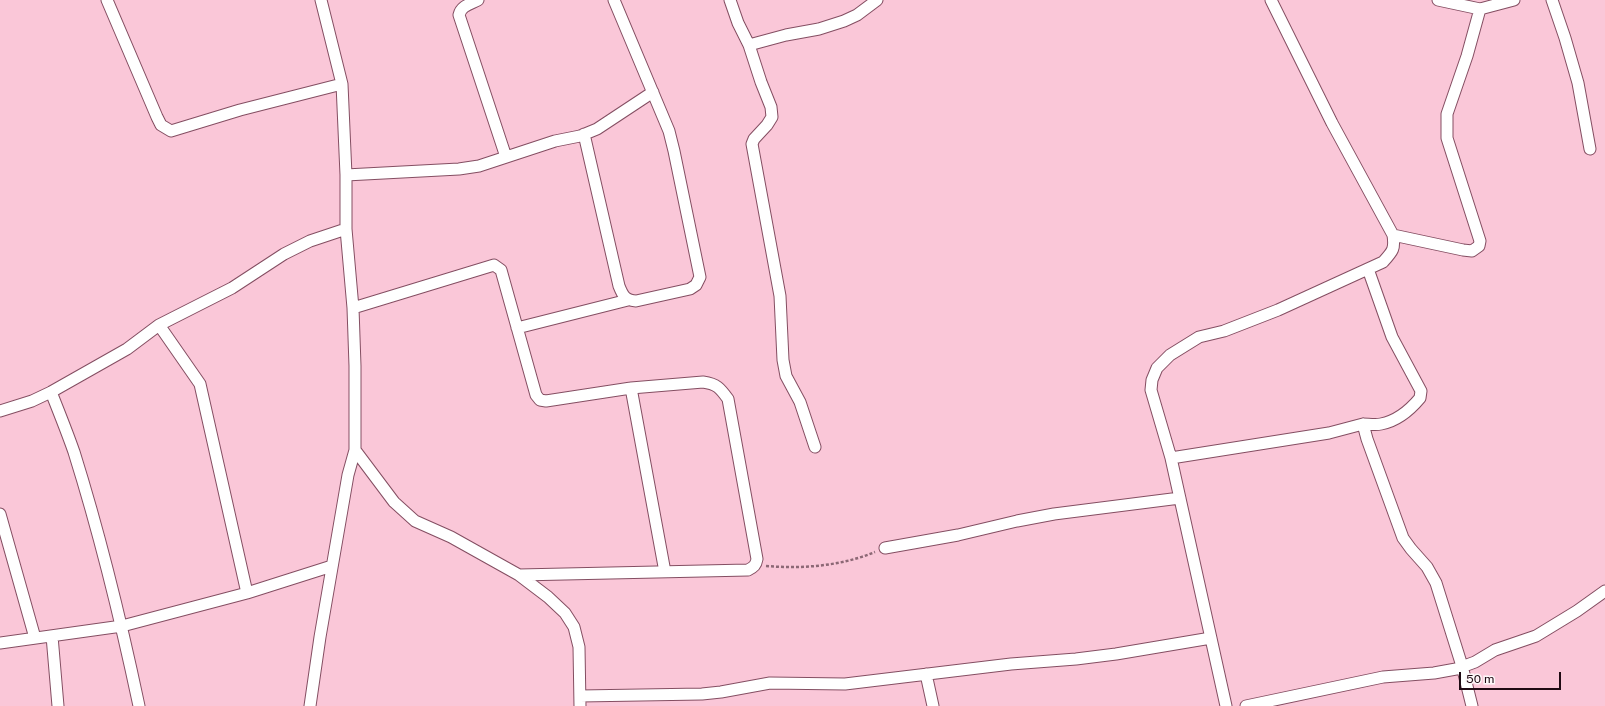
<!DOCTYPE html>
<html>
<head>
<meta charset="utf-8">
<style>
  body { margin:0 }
  #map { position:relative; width:1605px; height:706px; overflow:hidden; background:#fac7d8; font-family:"Public Sans",sans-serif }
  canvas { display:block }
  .scale { position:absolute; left:1459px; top:672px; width:102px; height:18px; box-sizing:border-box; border:2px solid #1f0a13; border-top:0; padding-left:5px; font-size:12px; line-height:14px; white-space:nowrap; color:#1f0a13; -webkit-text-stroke:3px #fdf6f8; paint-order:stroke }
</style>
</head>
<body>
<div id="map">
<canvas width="1605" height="706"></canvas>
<div class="scale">50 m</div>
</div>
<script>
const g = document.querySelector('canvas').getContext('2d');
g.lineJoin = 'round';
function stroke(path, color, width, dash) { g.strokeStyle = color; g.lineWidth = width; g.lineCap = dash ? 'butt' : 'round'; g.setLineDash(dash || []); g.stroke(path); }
const street = new Path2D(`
  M107 0 157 117 161 125 171 131 240 110 342 84
  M321 0 342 84 346 175V229L353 308 355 366V450L394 502 415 521 451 537 519 575 548 597 565 613 574 627 579 647 580 706
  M478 0C470 4 461 6 459 15L506 157
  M730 0 738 23 749 45 761 82 771 107 772 117 767 125 754 139 752 144 780 296 783 360 786 376 800 402 815 447
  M1438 0 1480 9 1514 0
  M1552 0 1565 38 1578 83 1590 149
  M749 45 786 35 819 29 844 21 857 15 877 0
  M584 134 619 286C623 296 625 300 636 301L690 289 696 285 700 277 674 151 669 131 614 0
  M346 175 459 169 479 166 555 141 580 136 597 129 653 92
  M1393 235 1463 250 1472 251 1479 246 1480 241 1447 138V114L1467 56 1480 9
  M353 308 494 265 501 270 536 395 540 400 546 401 631 388 703 382C717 384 720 388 728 399L757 559C756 565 754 567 748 570L519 575
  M159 325 200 384 247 593
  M517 328 628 300
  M631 388 665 572
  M51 392C59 412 67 432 74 452 100 535 121 621 139 706
  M0 411 32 401 51 392 127 349 159 325 232 288 284 254 310 241 346 229
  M1363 424C1368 424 1376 425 1381 424 1397 421 1410 410 1420 398L1421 391 1392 337 1368 269
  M1171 458 1329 433 1363 424 1367 439 1403 538 1411 549 1427 567 1436 583 1462 666 1472 706
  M0 514 35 638
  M885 548 958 535 1017 521 1054 514 1180 498
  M52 636 58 706
  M0 643 122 626 247 593 332 566
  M926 674 933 706
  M580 696 702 694 721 692 770 683 845 684 1011 664 1076 659 1116 654 1211 638
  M310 706 320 637 348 475 355 450
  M1226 706 1171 458 1151 390 1152 380 1157 368 1170 355 1199 337 1224 331 1278 310 1383 262C1393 251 1395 249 1393 235L1332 123 1271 0
  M1246 706 1383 677 1434 673 1456 669 1475 662 1495 650 1536 636 1577 611 1605 591`);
stroke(street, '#844e62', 13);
stroke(new Path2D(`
  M766 566C803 569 841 566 875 552`), '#8c6875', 2.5, [3, 2]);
stroke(street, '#fff', 11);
</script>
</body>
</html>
